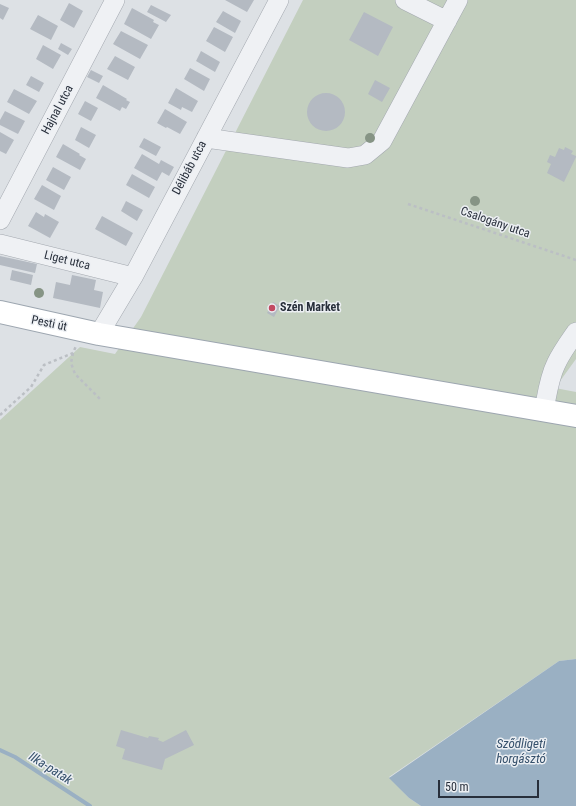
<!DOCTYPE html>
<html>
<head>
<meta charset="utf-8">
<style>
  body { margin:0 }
  #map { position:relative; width:576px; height:806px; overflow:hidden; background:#dde1e5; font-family:"Roboto Condensed",sans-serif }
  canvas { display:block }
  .scale { position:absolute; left:438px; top:780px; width:101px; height:18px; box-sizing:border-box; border:2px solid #282f3b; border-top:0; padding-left:5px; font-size:12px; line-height:14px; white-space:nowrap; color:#282f3b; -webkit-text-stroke:3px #eceff3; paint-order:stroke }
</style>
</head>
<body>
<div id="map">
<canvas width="576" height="806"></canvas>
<div class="scale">50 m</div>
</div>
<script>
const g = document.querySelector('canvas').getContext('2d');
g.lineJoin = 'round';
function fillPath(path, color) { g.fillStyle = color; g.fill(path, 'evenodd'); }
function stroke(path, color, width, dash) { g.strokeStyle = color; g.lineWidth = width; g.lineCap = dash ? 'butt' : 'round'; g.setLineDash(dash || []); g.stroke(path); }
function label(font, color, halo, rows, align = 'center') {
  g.font = font + ' "Roboto Condensed",sans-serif'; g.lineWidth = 3; g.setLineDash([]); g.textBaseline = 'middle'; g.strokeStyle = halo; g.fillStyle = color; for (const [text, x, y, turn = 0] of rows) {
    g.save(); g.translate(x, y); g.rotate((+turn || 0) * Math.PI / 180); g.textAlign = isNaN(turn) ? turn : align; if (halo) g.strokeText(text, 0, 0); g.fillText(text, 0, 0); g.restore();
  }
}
fillPath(new Path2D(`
  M303 0H576V359L555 388 576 392V659L559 661 389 777 409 798 421 806H0V420L80 347 115 354 141 317Z`), '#c3cfbf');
fillPath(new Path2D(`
  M576 659V806H421L409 798 389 778 559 661Z`), '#9ab0c3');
stroke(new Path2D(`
  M0 750 15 757 90 806`), '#9ab0c3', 4);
fillPath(new Path2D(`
  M225 0H254L247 12Z
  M69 3 83 11 74 28 60 20Z
  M0 4 9 8 3 20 0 18Z
  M151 5 171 15 166 22 147 12Z
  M132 8 154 20 153 22 159 25 151 39 124 24Z
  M223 11 241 21 235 33 216 22Z
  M364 12 393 27 378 56 349 40Z
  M38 15 58 26 51 40 30 29Z
  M214 27 233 37 225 52 206 41Z
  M121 31 148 45 140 59 113 44Z
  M61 43 72 49 68 55 58 49Z
  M43 45 61 55 53 69 36 59Z
  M201 51 220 62 215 72 196 61Z
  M115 56 135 67 128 80 107 69Z
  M190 68 210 79 204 91 184 79Z
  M91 70 103 76 99 83 87 77Z
  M31 76 44 83 39 92 26 85Z
  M375 80 390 88 382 102 368 94Z
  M103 85 127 99 126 100 130 102 126 109 122 107 120 111 96 98Z
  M176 88 198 101 192 112 182 107 181 110 168 103Z
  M14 89 37 101 29 114 7 102Z
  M307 112a19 19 0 1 1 38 0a19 19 0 1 1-38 0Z
  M85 101 98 108 91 121 78 114Z
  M165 109 187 122 180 134 167 127 166 128 157 123Z
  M5 111 25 121 18 134 0 125V120Z
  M81 127 96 135 89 148 75 140Z
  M0 132 14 140 6 154 0 151Z
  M144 138 161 147 156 156 139 147Z
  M63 144 80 154 79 155 86 159 80 170 56 157Z
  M565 147 573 151 571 154 576 156V157L564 182 547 173 551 164 547 162 550 155 555 157 559 148 564 150Z
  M142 154 159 164 161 160 174 167 169 176 162 172 157 181 134 168Z
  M53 167 71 177 64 190 46 180Z
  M132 174 155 187 149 198 126 185Z
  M42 185 61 196 54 210 34 199Z
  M126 201 143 210 137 221 121 211Z
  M36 212 44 217 45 214 59 222 50 238 28 226Z
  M102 216 133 233 126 246 95 229Z
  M0 256 37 264 35 273 0 265Z
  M12 270 33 275 31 285 10 280Z
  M72 275 96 280 94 290 103 292 100 308 53 298 56 282 70 285Z
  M273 302 280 306 274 317 267 313Z
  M121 730 148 738 149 736 159 738 158 740 163 742 186 730 194 745 165 759 162 770 122 759 125 749 116 746Z`), '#b4bac2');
const minor = new Path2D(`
  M405 0 447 21
  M206 138 348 158 365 155 382 141 458 0
  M0 220 115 0
  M0 244 133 277
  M99 334 133 277 279 0
  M544 410C547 395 549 378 556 364 561 353 569 342 576 332`);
const major = new Path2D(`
  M0 312 99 334 576 416`);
stroke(minor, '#a3a8af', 20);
stroke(major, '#9da6b0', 24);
stroke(new Path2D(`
  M408 204 576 260
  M73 353 71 363 75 374 101 400
  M0 415 31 387 44 365 73 353 76 346`), '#bbbfc4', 2.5, [3, 3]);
stroke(minor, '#eff1f4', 19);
stroke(major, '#fff', 22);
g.fillStyle = '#869485';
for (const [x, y] of [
  [370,138],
  [475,201],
  [39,293]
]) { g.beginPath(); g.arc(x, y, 5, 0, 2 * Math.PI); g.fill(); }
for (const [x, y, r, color] of [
  [272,308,4,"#c24a62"]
]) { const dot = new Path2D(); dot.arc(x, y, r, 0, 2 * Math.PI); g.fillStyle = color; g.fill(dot); stroke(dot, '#eceff3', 1.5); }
label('12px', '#282f3b', '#eceff3', [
  ["Hajnal utca",58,110,-62],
  ["Délibáb utca",190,168,-62],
  ["Csalogány utca",495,223,19],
  ["Liget utca",67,261,14],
  ["Pesti út",49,324,12]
]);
label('bold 12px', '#282f3b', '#eceff3', [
  ["Szén Market",280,308]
], 'left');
label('italic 13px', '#35506b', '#eceff3', [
  ["Sződligeti",521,745],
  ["horgásztó",521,760],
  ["Ilka-patak",50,769,32]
]);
</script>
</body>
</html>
